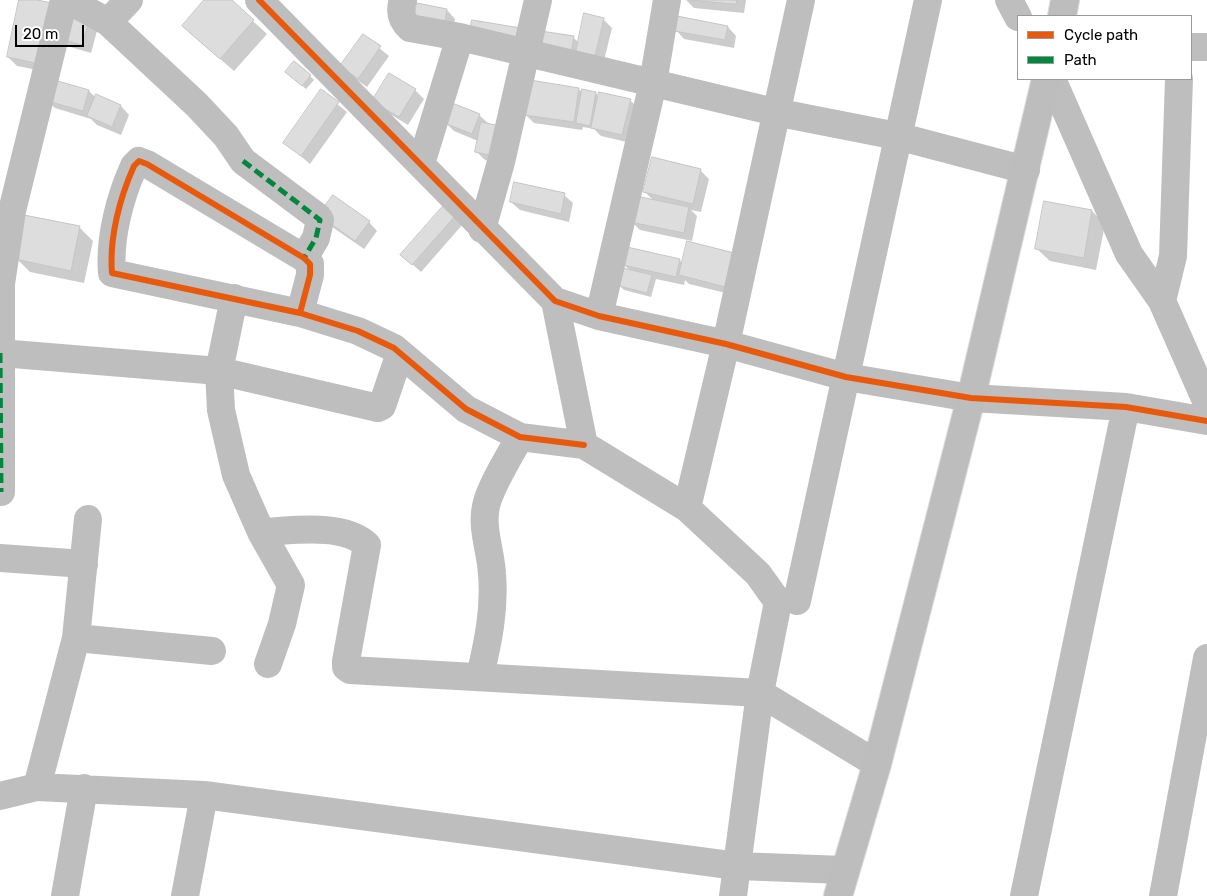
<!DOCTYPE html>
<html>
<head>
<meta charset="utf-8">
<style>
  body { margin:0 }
  #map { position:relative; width:1207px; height:896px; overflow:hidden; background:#fff; font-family:Rubik,sans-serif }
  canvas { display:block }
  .legend { position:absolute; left:1017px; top:15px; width:175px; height:65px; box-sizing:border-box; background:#fff; border:1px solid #999; margin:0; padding:6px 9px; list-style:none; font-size:15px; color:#000 }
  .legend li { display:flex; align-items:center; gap:10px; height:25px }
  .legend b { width:25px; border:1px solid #999 }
  .scale { position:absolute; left:15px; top:25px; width:69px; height:22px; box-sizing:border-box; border:2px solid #000; border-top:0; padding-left:6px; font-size:15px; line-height:18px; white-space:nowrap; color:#000; -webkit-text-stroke:4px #fff; paint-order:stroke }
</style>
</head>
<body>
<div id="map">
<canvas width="1207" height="896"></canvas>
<ul class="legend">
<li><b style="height:6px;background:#e8590c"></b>Cycle path</li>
<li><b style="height:6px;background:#00873e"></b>Path</li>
</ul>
<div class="scale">20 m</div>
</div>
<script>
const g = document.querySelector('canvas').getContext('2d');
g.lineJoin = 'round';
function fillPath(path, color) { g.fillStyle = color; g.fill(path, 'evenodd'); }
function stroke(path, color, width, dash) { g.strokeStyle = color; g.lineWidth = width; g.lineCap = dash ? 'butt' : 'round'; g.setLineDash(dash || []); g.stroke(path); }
fillPath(new Path2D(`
  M20 0H31L48 72 17 66 8 57Z
  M206 0H230L267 34 234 71 197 39Z
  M686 0H746L744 13 694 8Z
  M447 10 455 19 451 40 423 34Z
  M66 11 98 27 91 53 67 46 58 37Z
  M603 19 612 28 601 73 548 58 573 37 579 43Z
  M728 27 736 36 734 48 684 39 676 30Z
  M363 35 389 56 367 87 350 75Z
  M389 75 415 90 424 99 408 125 382 109Z
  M291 76H310L314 80 306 89Z
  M51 81 89 91 96 98V96L121 106 129 115 121 135 97 125 91 119 55 108 46 100Z
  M578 89 583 93V91L596 93 599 97 630 100 639 109 631 143 601 136 594 129 583 127 582 130 534 123 526 115Z
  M321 91 347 112 310 164 285 143Z
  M479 115 488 123 507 165 485 160 476 151 478 141 454 131 445 122Z
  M700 170 709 179 701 212 691 210 697 216 692 241 640 230 631 221 653 200 645 192Z
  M564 195 573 203 569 222 520 210 511 202Z
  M444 207 463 224 421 272 411 263Z
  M1092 211 1105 224 1096 270 1050 261 1036 248Z
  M369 222 377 231 364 249 328 224Z
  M80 228 93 241 84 283 30 272 17 259Z
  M688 243 738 296 689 284 685 280 684 285 656 279 651 297 624 290 620 286 631 271 624 265 679 260 683 263Z`), '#0003');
const building = new Path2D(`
  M19 0H37L52 3 40 64 7 57Z
  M204 0H232L254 20 220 59 182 26Z
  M690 0H737L736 4Z
  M417 3 447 9 443 32 413 26Z
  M65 10 90 17 82 45 57 38Z
  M584 13 604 18 593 65 574 61Z
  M677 16 728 26 725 40 674 31Z
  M472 20 527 29 524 46 469 36Z
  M541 31 574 36 571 55 538 50Z
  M363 34 381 46 358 79 340 66Z
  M294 61 311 75 302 86 285 72Z
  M389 73 416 89 399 117 372 101Z
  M51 79 89 90 83 111 44 100Z
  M530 80 579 88 574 122 524 115Z
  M321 89 339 102 301 156 283 143Z
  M582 89 596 92 590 126 576 123Z
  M599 92 631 99 622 135 591 128Z
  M96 94 121 105 112 127 87 116Z
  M452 103 480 114 472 134 444 123Z
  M481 122 505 127 499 157 475 152Z
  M652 157 701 169 693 204 643 192Z
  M514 182 565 193 561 214 510 202Z
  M333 195 370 221 355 241 318 215Z
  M636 196 689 207 684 233 630 222Z
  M1044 201 1092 210 1084 258 1035 249Z
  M444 205 456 215 412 265 400 255Z
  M24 215 80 226 71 271 15 259Z
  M687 241 738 254 729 288 679 275Z
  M627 247 680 259 676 277 623 265Z
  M623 268 652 275 647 293 619 286Z`);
fillPath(building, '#ddd');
stroke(building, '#c5c5c5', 1);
const major = new Path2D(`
  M1062 16 1065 0
  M838 896 877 764 971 398 1046 79`);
stroke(major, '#dbdbdb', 30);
stroke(new Path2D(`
  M68 0 108 22 197 105 226 136 243 161 318 217 320 220 316 238 304 258
  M259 0 555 301 599 316 726 344 846 377 971 398 1126 407 1207 421
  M403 0C399 12 401 20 410 28L460 37 775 112 897 136 1026 170
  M1009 0 1018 17
  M108 22 129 0
  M1191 47H1207
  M1052 79 1129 254 1162 301 1207 403
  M421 164 460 37
  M482 229 501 162 538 0
  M234 298 219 371 221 410 236 475 261 532 291 585 282 624 268 664
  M555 301 584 445 687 508 758 574 778 602 760 693 733 896
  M1162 301 1173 256 1179 79
  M300 313 310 275V264L304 258 147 164 139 161 134 166C120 197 109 238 112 273L300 313 358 331 394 348 466 409 520 437 584 445
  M599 316 653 83 667 0
  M0 353 219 371 378 408 382 406 400 353
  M1 492V284L12 211 64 0
  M687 508 726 344 801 0
  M261 532C291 531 343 522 367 545L346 661V667L350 670 760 693 877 764
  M0 558 84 564
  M797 601 928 0
  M76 638 88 519
  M480 676C488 642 495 609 492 574 491 552 481 528 486 506 490 487 510 455 520 437
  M37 787 76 638 212 651
  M0 796 37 787 204 795 737 866 844 870
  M65 896 84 788
  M185 896 204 795
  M1024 896 1126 407
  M1163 896 1207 658`), '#bebebe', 28);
stroke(major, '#bdbdbd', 28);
stroke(new Path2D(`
  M243 161 320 220 316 238 304 258
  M0 353 1 492`), '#00873e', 5, [10, 5]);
stroke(new Path2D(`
  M259 0 555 301 599 316 726 344 846 377 971 398 1126 407 1207 421
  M300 313 310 275V264L304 258 147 164 139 161 134 166C120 197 109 238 112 273L300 313 358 331 394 348 466 409 520 437 584 445`), '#e8590c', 6);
</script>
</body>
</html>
